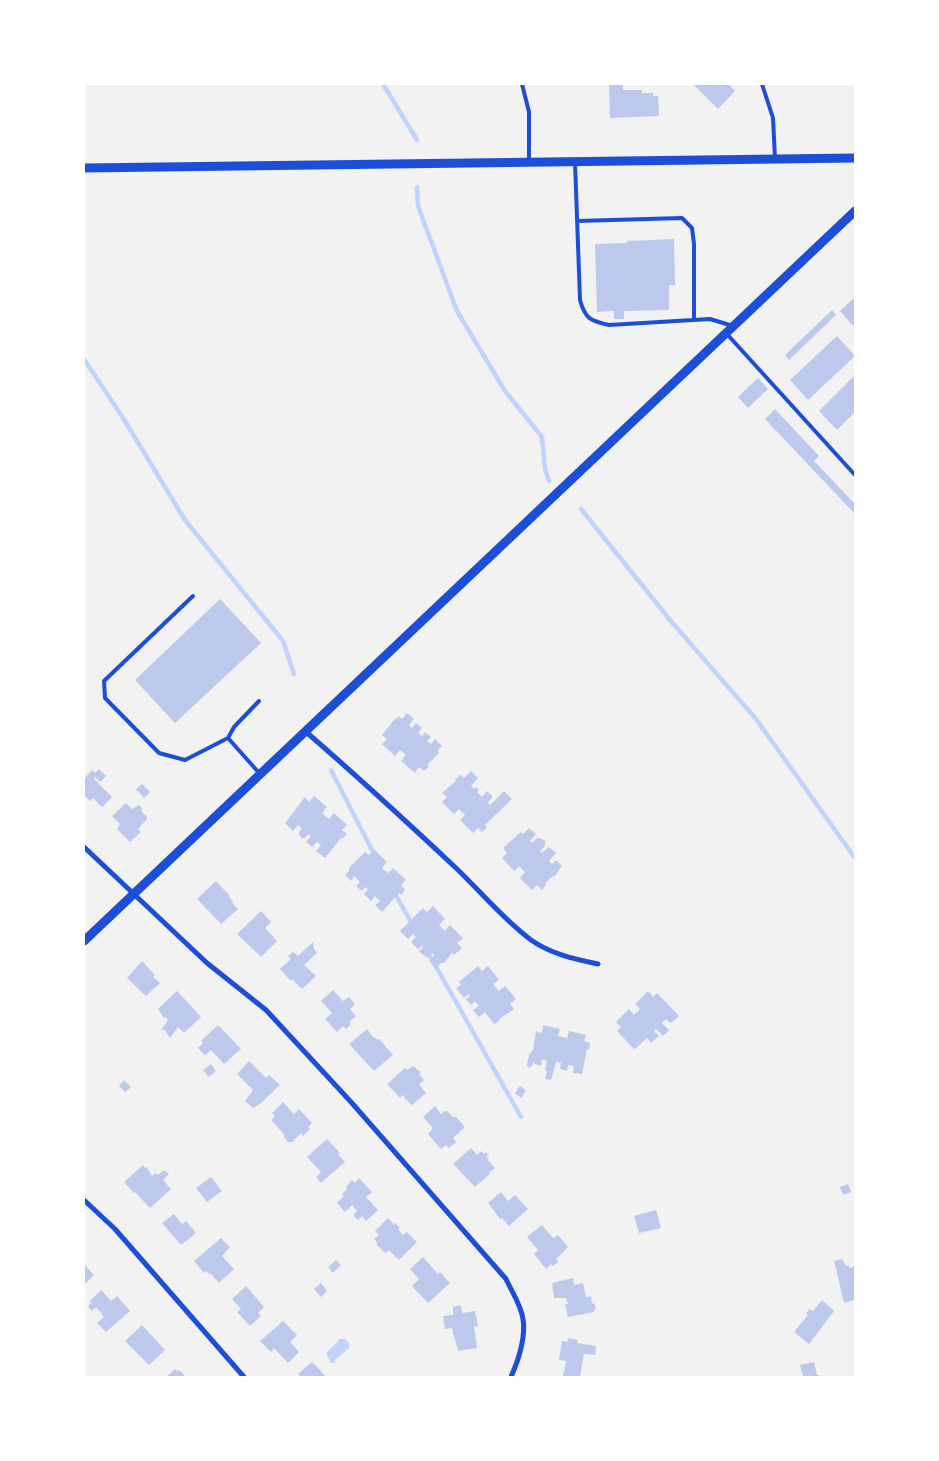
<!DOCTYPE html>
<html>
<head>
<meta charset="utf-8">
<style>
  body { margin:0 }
  #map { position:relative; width:939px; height:1461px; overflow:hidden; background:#f2f2f2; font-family:"Archivo Narrow",sans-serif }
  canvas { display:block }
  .frame { position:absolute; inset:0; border:85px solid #fff; pointer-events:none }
</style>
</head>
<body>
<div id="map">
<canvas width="939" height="1461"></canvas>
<div class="frame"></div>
</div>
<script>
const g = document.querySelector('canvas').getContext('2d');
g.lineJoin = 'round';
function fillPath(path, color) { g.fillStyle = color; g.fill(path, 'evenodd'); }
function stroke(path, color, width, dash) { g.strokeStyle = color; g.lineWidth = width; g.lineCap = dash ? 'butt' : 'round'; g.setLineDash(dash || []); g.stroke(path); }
fillPath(new Path2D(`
  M340 1339H345L349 1343V1348L335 1360V1363H331L327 1356V1352Z`), '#bfd3fe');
stroke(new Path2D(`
  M383 84 417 140
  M417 187 418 206 457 311 505 391 542 437 545 469 549 481
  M84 359 123 418 185 520 283 641 294 674
  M581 509 670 620 756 719 855 858
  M331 770 375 856
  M394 892 412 924
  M421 940 521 1117`), '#bfd3fe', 4.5);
fillPath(new Path2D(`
  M609 84H623V90H642V93H653V96H658L659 116 610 118Z
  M693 84H731L730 86 735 91 718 109Z
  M674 239 675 285H669V310L624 311V319H614V311L597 312 595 244 627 243V241Z
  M855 297V328L840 311Z
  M832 310 836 315 789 360 785 355Z
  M837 336 855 356 808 400 790 380Z
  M855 375V412L837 430 819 411Z
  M758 378 768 389 748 408 738 397Z
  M775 409 819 456 814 461 855 504V514L765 419Z
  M220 599 261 643 175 723 135 680Z
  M407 713 414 719 409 725 412 728 416 723 422 728 418 733 422 736 425 732 431 737 427 741 431 744 435 739 442 746 438 750 439 753 427 765 429 766 424 771 419 767 415 773 401 761 406 755 400 750 395 756 382 744 387 739 382 735 393 721 399 716 402 719Z
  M99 769 106 776 100 782 95 777 94 779 112 797 102 807 93 798 90 801 84 795V779L92 770 95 773Z
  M471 771 478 778 471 786 474 789 476 787 479 790 477 792 482 797 487 791 493 797 488 802 490 805 504 791 512 799 485 825 487 827 482 832 478 828 473 833 460 820 465 815 459 809 454 814 442 802 447 797 442 793 456 781 455 780 459 776 461 775 464 778Z
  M142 784 150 792 144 798 136 789Z
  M314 796 327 807 322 813 329 819 334 813 347 825 342 830 347 834 342 839 341 838 325 858 316 851 321 845 317 842 312 847 306 842 311 836 308 834 305 838H302L299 835V832L302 829 298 825 293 831 285 823 305 797 309 802Z
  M126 803 132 809 139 805 142 808 141 811 147 817V819L138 829 141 832 130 842 117 829 120 824 112 816Z
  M529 828 536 834 530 841 532 843 537 838 542 839 545 841V846L540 851 542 853 549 847 556 853 549 861 552 864 556 860 562 866 554 877 553 876 545 883 546 885 542 890 537 885 532 890 520 878 525 872 519 866 514 871 502 858 507 853 503 848 521 832 523 834Z
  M374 849 387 862 382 868 388 873 393 868 406 880 401 885 405 890 401 895 399 893 382 912 375 905 380 901 375 896 371 901 364 894 368 889 365 887 362 891 356 886 360 882 354 876 351 881 345 875 349 871V868L365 852 369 855Z
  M216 881 230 896 229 897 233 902 232 903 238 909 221 924 197 899Z
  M433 906 445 919 439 925 445 931 450 925 463 938 457 943 462 948 454 955 452 953 444 963H441L436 968 429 961 434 956 432 953 427 958 419 951 425 946 423 944 418 949 411 942 416 937 413 934 408 939 400 931 423 908 427 912Z
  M261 911 271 922 265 928 277 941 261 957 237 934Z
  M313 942 314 949 317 953 304 965 316 976 302 989 292 979 291 981 280 969 291 959 288 956 293 952 298 956Z
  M142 961 155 975 153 977 160 983 146 996 127 978Z
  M478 966 482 971 488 966 499 980 493 984 499 991 505 986 516 999 510 1004 514 1009 499 1019 500 1020 496 1023 494 1024 485 1012 479 1017 473 1010 479 1006 475 1001 471 1005 466 999 470 996 469 994 464 998 456 988 461 985 459 982Z
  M333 990 343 1001 349 997 355 1004 350 1009 356 1016 349 1022 351 1024 346 1029 343 1026 337 1032 325 1019 332 1013 321 1001Z
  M177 991 201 1017 184 1033 178 1027 170 1038 165 1030H161L168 1020 165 1017 164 1018 158 1009Z
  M648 991 653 997 657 993 679 1016 671 1023 666 1019 662 1023 669 1030 663 1036 656 1029 654 1031 659 1036 651 1043 647 1038 635 1049 633 1048 617 1031 621 1027 616 1022 629 1009 634 1015 640 1009 635 1004Z
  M218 1025 241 1049 224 1064 211 1050 205 1055 198 1048 203 1043 201 1041Z
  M543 1025 560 1029 558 1036 567 1038 569 1031 586 1035 584 1041 590 1043 589 1049H587L582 1074 573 1073 574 1066 568 1065 567 1071 560 1069 561 1063 556 1062 551 1080 545 1079 547 1071 545 1070 547 1061 542 1059 541 1066 533 1063 532 1066 529 1068 527 1065 529 1055 533 1050 536 1031 542 1033Z
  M367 1029 372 1036 378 1040 379 1039 393 1055 374 1071 349 1044Z
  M249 1061 266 1078 269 1075 280 1085 261 1103 253 1108 245 1101 253 1090 237 1074Z
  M211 1064 216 1071 209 1077 203 1070Z
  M413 1066 421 1072 419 1074 424 1080 419 1084 426 1093 412 1105 404 1098 405 1097 403 1095 400 1098 387 1084 405 1068 407 1070Z
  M124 1080 131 1087 125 1092 119 1086Z
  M520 1086 526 1091 521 1098 515 1093Z
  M283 1102 294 1114 299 1109 312 1123 308 1127 310 1129 303 1136 301 1133 292 1142H288L284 1137V1134L271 1120 275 1116 272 1113Z
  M435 1106 441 1114 445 1111H447L453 1117H456L464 1126V1128L453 1138 456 1142 449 1148 446 1145 441 1149 428 1134 433 1128 423 1117Z
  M327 1139 340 1153 338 1154 345 1162 321 1183 316 1177 321 1172 307 1157Z
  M471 1148 477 1155 482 1151 484 1154 486 1152 489 1155 486 1157 489 1159 488 1160 495 1168 489 1173 490 1174 475 1187 453 1164Z
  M143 1165 145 1168 147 1167 152 1176 156 1173 158 1175 164 1170 169 1174 163 1180 171 1189 150 1208 135 1192 134 1193 124 1182Z
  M211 1177 222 1191 207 1202 196 1188Z
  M359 1178 372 1192 366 1197 378 1210 366 1221 362 1216 358 1220 353 1215 357 1211 352 1205 345 1212 337 1203 344 1196 342 1194 347 1189 346 1187 352 1180 355 1183Z
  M848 1184 851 1192 843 1195 840 1187Z
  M501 1192 508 1201 515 1195 528 1209 509 1226 502 1218 500 1219 488 1203Z
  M656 1210 661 1228 639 1233 634 1216Z
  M174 1214 182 1224 186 1221 196 1233 181 1245 162 1223Z
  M388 1218 394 1225 395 1223 400 1228 398 1229 403 1235 407 1232 417 1242 399 1260 389 1250 385 1253 376 1244 378 1243 374 1239 379 1235 375 1231Z
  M542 1225 553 1238 558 1235 568 1247 556 1259 558 1262 553 1266 551 1264 546 1269 534 1254 538 1250 527 1237Z
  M221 1238 230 1247 222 1256 234 1269 219 1283 210 1273 209 1274 206 1271 204 1273 194 1261Z
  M423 1257 438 1274 440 1272 450 1283 428 1303 412 1286 419 1279 410 1269Z
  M842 1259 846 1266 849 1265V1268L855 1266V1300L844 1303 834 1261Z
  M336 1260 341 1265 333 1273 328 1267Z
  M84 1264 94 1275 84 1285Z
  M573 1278 574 1285 583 1283 586 1297 591 1296 592 1304 594 1303 596 1309H594V1312L568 1317 565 1304H568V1302H567L566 1298H554L552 1283Z
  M321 1283 327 1291 321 1297 314 1289Z
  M246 1286 264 1307 258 1313 261 1316 250 1326 237 1312 241 1309 232 1299Z
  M101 1290 111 1301 117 1296 130 1311 106 1332 97 1323 104 1317 96 1307 92 1311 88 1307 91 1303 90 1301Z
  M822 1300 834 1311 809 1344 794 1332 808 1315 806 1314 809 1309 813 1311Z
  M461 1305 462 1313 475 1311 478 1326H474L477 1348 458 1351 452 1328 445 1329 443 1316 453 1315V1307Z
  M283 1321 297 1335 290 1342 299 1352 288 1363 274 1348 271 1352 260 1341Z
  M142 1325 165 1350 149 1365 125 1341Z
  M568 1338 578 1340 577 1343 596 1346 595 1355 584 1354 580 1377 563 1376 566 1361 559 1360 562 1341 568 1342Z
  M312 1362 319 1369 326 1377H301L298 1374Z
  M814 1362 817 1375H819V1377H803L800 1365Z
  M175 1369 177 1371 179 1370 186 1377H166Z`), '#bdc9ec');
stroke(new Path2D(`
  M522 84 529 112V162
  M762 84 773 118 775 159
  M575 162 580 300C585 319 591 321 609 325L710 319 733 326
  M577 221 682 218 692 228 694 244V320
  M726 333 855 475
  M193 596 104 681 105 698 159 753 185 760 228 738 260 774
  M228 738 234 727 259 701`), '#1d4ed8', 4);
stroke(new Path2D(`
  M305 731C357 776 407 822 457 869 481 892 504 920 531 940 551 954 574 959 598 964
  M84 847 207 963 266 1010 351 1102 506 1279C512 1292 521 1305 523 1319 526 1338 518 1361 511 1377
  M84 1200 115 1229 244 1377`), '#1d4ed8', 5);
stroke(new Path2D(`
  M84 168 855 158
  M84 941 855 211`), '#1d4ed8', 9);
</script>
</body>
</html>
